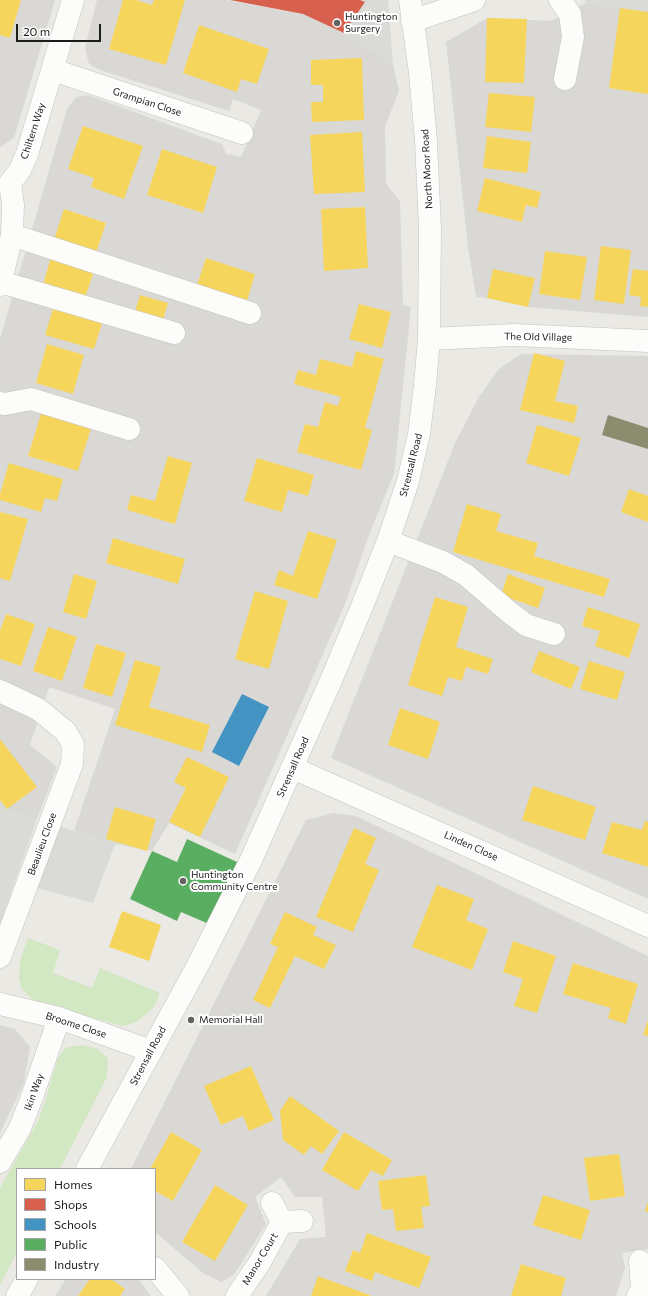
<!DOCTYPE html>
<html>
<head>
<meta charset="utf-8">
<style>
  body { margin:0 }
  #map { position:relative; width:648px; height:1296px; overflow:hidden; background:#eae9e4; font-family:Commissioner,sans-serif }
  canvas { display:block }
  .legend { position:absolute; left:16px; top:1168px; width:140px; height:112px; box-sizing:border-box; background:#fff; border:1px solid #a4a4a4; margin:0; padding:5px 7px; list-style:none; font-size:12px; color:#1b1b1b }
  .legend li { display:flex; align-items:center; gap:8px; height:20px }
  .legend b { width:20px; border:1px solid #a4a4a4 }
  .scale { position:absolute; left:16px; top:24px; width:85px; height:18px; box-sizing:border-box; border:2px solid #1b1b1b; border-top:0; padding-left:5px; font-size:12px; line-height:14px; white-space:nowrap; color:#1b1b1b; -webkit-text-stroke:3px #fff; paint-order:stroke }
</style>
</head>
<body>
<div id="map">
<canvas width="648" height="1296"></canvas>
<ul class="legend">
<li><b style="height:11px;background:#f6d55c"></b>Homes</li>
<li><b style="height:11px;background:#d6604d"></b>Shops</li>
<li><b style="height:11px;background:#4393c3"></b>Schools</li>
<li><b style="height:11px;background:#5aae61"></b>Public</li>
<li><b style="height:11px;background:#8c8c6e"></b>Industry</li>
</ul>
<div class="scale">20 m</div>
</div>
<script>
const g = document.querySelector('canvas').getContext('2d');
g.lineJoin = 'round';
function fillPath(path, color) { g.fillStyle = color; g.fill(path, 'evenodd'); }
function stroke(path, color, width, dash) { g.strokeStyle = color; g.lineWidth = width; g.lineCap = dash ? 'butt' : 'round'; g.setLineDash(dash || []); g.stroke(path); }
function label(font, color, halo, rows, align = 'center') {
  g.font = font + ' Commissioner,sans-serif'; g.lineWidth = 4; g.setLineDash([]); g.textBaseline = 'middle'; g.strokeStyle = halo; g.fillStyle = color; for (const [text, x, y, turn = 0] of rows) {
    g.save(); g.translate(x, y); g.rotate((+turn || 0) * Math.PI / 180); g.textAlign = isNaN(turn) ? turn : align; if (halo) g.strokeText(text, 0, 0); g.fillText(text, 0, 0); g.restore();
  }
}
fillPath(new Path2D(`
  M0 0H55L14 138 0 147Z
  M97 0H225L303 14 344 33 393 64 399 91 385 126 386 183 400 202 403 305 411 307 394 474 369 535 345 604 235 854 169 823 152 851 115 844 74 831 115 709 49 687 30 745 57 767 37 819 0 808V339L67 109 76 97 88 95 222 144 226 154 241 157 261 110 233 99 229 111 100 70 89 64 85 48Z
  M586 3 648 11V317L528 307 487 298 476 297 468 247 446 42 487 18 551 21Z
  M521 354 648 356V899L331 758 455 443 479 397 499 369Z
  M333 813 356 816 648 956V1249L622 1253 625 1268 616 1296H266L300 1239 326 1237 322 1197H295L281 1177 255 1197 266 1224 234 1275 221 1282 203 1273 155 1232V1169H131L306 820Z
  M0 1025 15 1029 30 1047 24 1083 0 1133Z
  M66 1279H138L151 1296H55Z`), '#d9d8d5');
fillPath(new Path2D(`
  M28 938 60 950 53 973 92 988 100 968 160 993 155 1005 148 1013 136 1022 123 1026 50 1006 33 1000 22 989 19 978 20 961Z
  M81 1045 98 1049 108 1059 107 1077 60 1169H17V1252L0 1285V1188L37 1123 45 1102 58 1058 65 1048Z`), '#d1e8c2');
fillPath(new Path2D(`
  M360 0H388L393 64 344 33 365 2Z
  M584 0H648V12L586 3Z
  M0 808 37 819 0 924Z
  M50 823 74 831 106 839 115 844 93 903 27 885Z`), '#dadad7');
fillPath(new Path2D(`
  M0 0H21L10 38 0 35Z
  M123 0H136L152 5 154 0H185L166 65 109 49Z
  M620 8 648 12V94L609 88Z
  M487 18 527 19 524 83 485 82Z
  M199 25 269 49 257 84 241 79 237 92 183 73Z
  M362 58 364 120 312 122 311 102H323V85H311V60Z
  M489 93 535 97 531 132 485 127Z
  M83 126 143 146 124 199 91 187 94 178 68 169Z
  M362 132 365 192 314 194 310 135Z
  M487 136 531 142 527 173 483 168Z
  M162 149 217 167 203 213 147 195Z
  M485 178 541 192 537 208 526 205 522 222 477 211Z
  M365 207 368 268 324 271 321 209Z
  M64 209 106 223 96 253 54 240Z
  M601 246 631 250 624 304 594 300Z
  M545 251 587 257 580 300 539 294Z
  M51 257 94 271 85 298 43 285Z
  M206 258 255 274 247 301 197 285Z
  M493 269 535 278 528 307 487 298Z
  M633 269 648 271V307L640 306 641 297 629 295Z
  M140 295 168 303 162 323 134 315Z
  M359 304 391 312 382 348 349 339Z
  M53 309 102 323 94 349 45 335Z
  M47 344 84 355 73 394 36 383Z
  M356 351 384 359 365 428 372 430 361 470 297 452 305 424 318 427 325 402 338 406 341 397 294 384 298 370 316 375 320 359 352 367Z
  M534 353 565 361 555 401 578 406 574 423 520 410Z
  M41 414 91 428 78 471 28 456Z
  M537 425 581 438 569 476 526 463Z
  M168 456 192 463 175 524 127 510 131 495 155 501Z
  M257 458 314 475 308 496 288 490 282 512 244 501Z
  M9 463 63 479 57 501 45 498 41 512 0 500V494Z
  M629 489 648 496V522L621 512Z
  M467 504 501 514 496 531 538 543 534 556 610 579 604 597 453 552Z
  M0 512 28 519 10 581 0 578Z
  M308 531 337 540 317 599 274 585 279 570 293 576Z
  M113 538 185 559 178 584 106 563Z
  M74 574 97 581 86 619 63 612Z
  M508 574 545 588 538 608 501 595Z
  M255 591 288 601 269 669 235 659Z
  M435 597 468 607 456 647 493 659 488 674 466 667 462 681 448 677 442 696 408 685Z
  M588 607 640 624 629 658 595 646 600 631 582 626Z
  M6 614 35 624 21 666 0 659V631Z
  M48 627 77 637 62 681 33 671Z
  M96 644 126 653 112 697 83 688Z
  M539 651 580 667 571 689 531 672Z
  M135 660 161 667 149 707 210 725 202 752 115 725Z
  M589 661 625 672 617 700 580 689Z
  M400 708 440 722 428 759 388 745Z
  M0 739 37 787 7 809 0 800Z
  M187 757 229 777 200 837 169 822 186 788 174 782Z
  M533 786 596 807 585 840 522 820Z
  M115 807 156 819 147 851 106 839Z
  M645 821 648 822V867L602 853 612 822 642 830Z
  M354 828 376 838 365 864 379 870 353 932 316 917Z
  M437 885 474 899 466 920 488 929 472 970 412 947Z
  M122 911 161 925 149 961 109 947Z
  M285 912 317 927 313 935 336 945 324 969 295 956 270 1008 253 1000 278 947 270 944Z
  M513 941 556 956 537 1013 514 1006 523 979 503 972Z
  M573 963 638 984 626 1024 608 1018 611 1008 563 994Z
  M648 1020V1036L643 1035Z
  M251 1066 274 1120 249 1131 243 1116 221 1125 204 1086Z
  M290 1096 339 1131 322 1154 311 1146 304 1155 283 1140 280 1111Z
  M171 1132 202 1150 173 1201 155 1191V1169H150Z
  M344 1132 392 1160 383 1176 371 1170 358 1191 322 1170Z
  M619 1154 625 1196 590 1201 584 1158Z
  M426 1175 430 1206 421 1207 424 1228 396 1231 393 1209 382 1210 378 1181Z
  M215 1185 248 1205 215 1261 182 1242Z
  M543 1195 590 1210 581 1240 533 1225Z
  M648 1202V1212L645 1211Z
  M367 1233 431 1257 419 1288 375 1272 372 1281 345 1271 353 1250 360 1253Z
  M521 1264 566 1278 561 1296H511Z
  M318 1276 372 1296H311Z
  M90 1279H111L125 1289 120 1296H78Z`), '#f6d55c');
fillPath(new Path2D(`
  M230 0H360L365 2 344 33 303 14Z`), '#d6604d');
fillPath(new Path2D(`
  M242 694 269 707 239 766 212 752Z`), '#4393c3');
fillPath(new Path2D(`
  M187 839 237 862 209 924 181 912 177 921 130 899 152 851 177 862Z`), '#5aae61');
fillPath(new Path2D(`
  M608 415 648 428V449L602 435Z`), '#8c8c6e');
const minor = new Path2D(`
  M560 0 570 14 573 37 565 79
  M412 21 474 0
  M53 70 242 133
  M12 235 250 313
  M1 282 174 333
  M0 285 12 235 13 205 10 183 20 170 27 154 73 0
  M429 339 514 335 648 341
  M0 403 5 404 31 399 129 429
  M388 541 443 562 466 575 509 612 526 625 554 634
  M0 691 38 709 65 731 73 744 72 764 0 957
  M293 768 648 926
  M0 1004 59 1018 151 1051
  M0 1162 20 1128 32 1097 59 1018
  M87 1169 198 965 251 860 332 678 363 604 388 541 408 481 419 434 425 385 429 339 430 228 426 141 420 73 410 0
  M272 1203 282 1222 302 1221
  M155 1268 178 1296
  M17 1296 27 1279
  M237 1296 260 1262 282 1222
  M638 1296 642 1289 640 1261`);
stroke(minor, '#c2c2c0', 23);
stroke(minor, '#fcfcfb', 22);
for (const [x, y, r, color] of [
  [337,23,4,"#636361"],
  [183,881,4,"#636361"],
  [191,1020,4,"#636361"]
]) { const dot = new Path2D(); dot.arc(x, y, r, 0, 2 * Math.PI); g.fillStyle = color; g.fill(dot); stroke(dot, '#fff', 1.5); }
label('10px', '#1b1b1b', '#fff', [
  ["Huntington",345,17],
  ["Surgery",345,29],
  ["Huntington",191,875],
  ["Community Centre",191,887],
  ["Memorial Hall",199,1020]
], 'left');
label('10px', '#1b1b1b', '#fff', [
  ["Grampian Close",147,102,18],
  ["Chiltern Way",33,131,-72],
  ["North Moor Road",427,169,-93],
  ["The Old Village",538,337,1],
  ["Strensall Road",411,465,-76],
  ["Strensall Road",293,767,-66],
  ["Beaulieu Close",42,844,-70],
  ["Linden Close",471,846,24],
  ["Broome Close",76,1025,18],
  ["Strensall Road",148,1056,-62],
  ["Ikin Way",34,1092,-70],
  ["Manor Court",260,1259,-59]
]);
</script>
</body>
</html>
